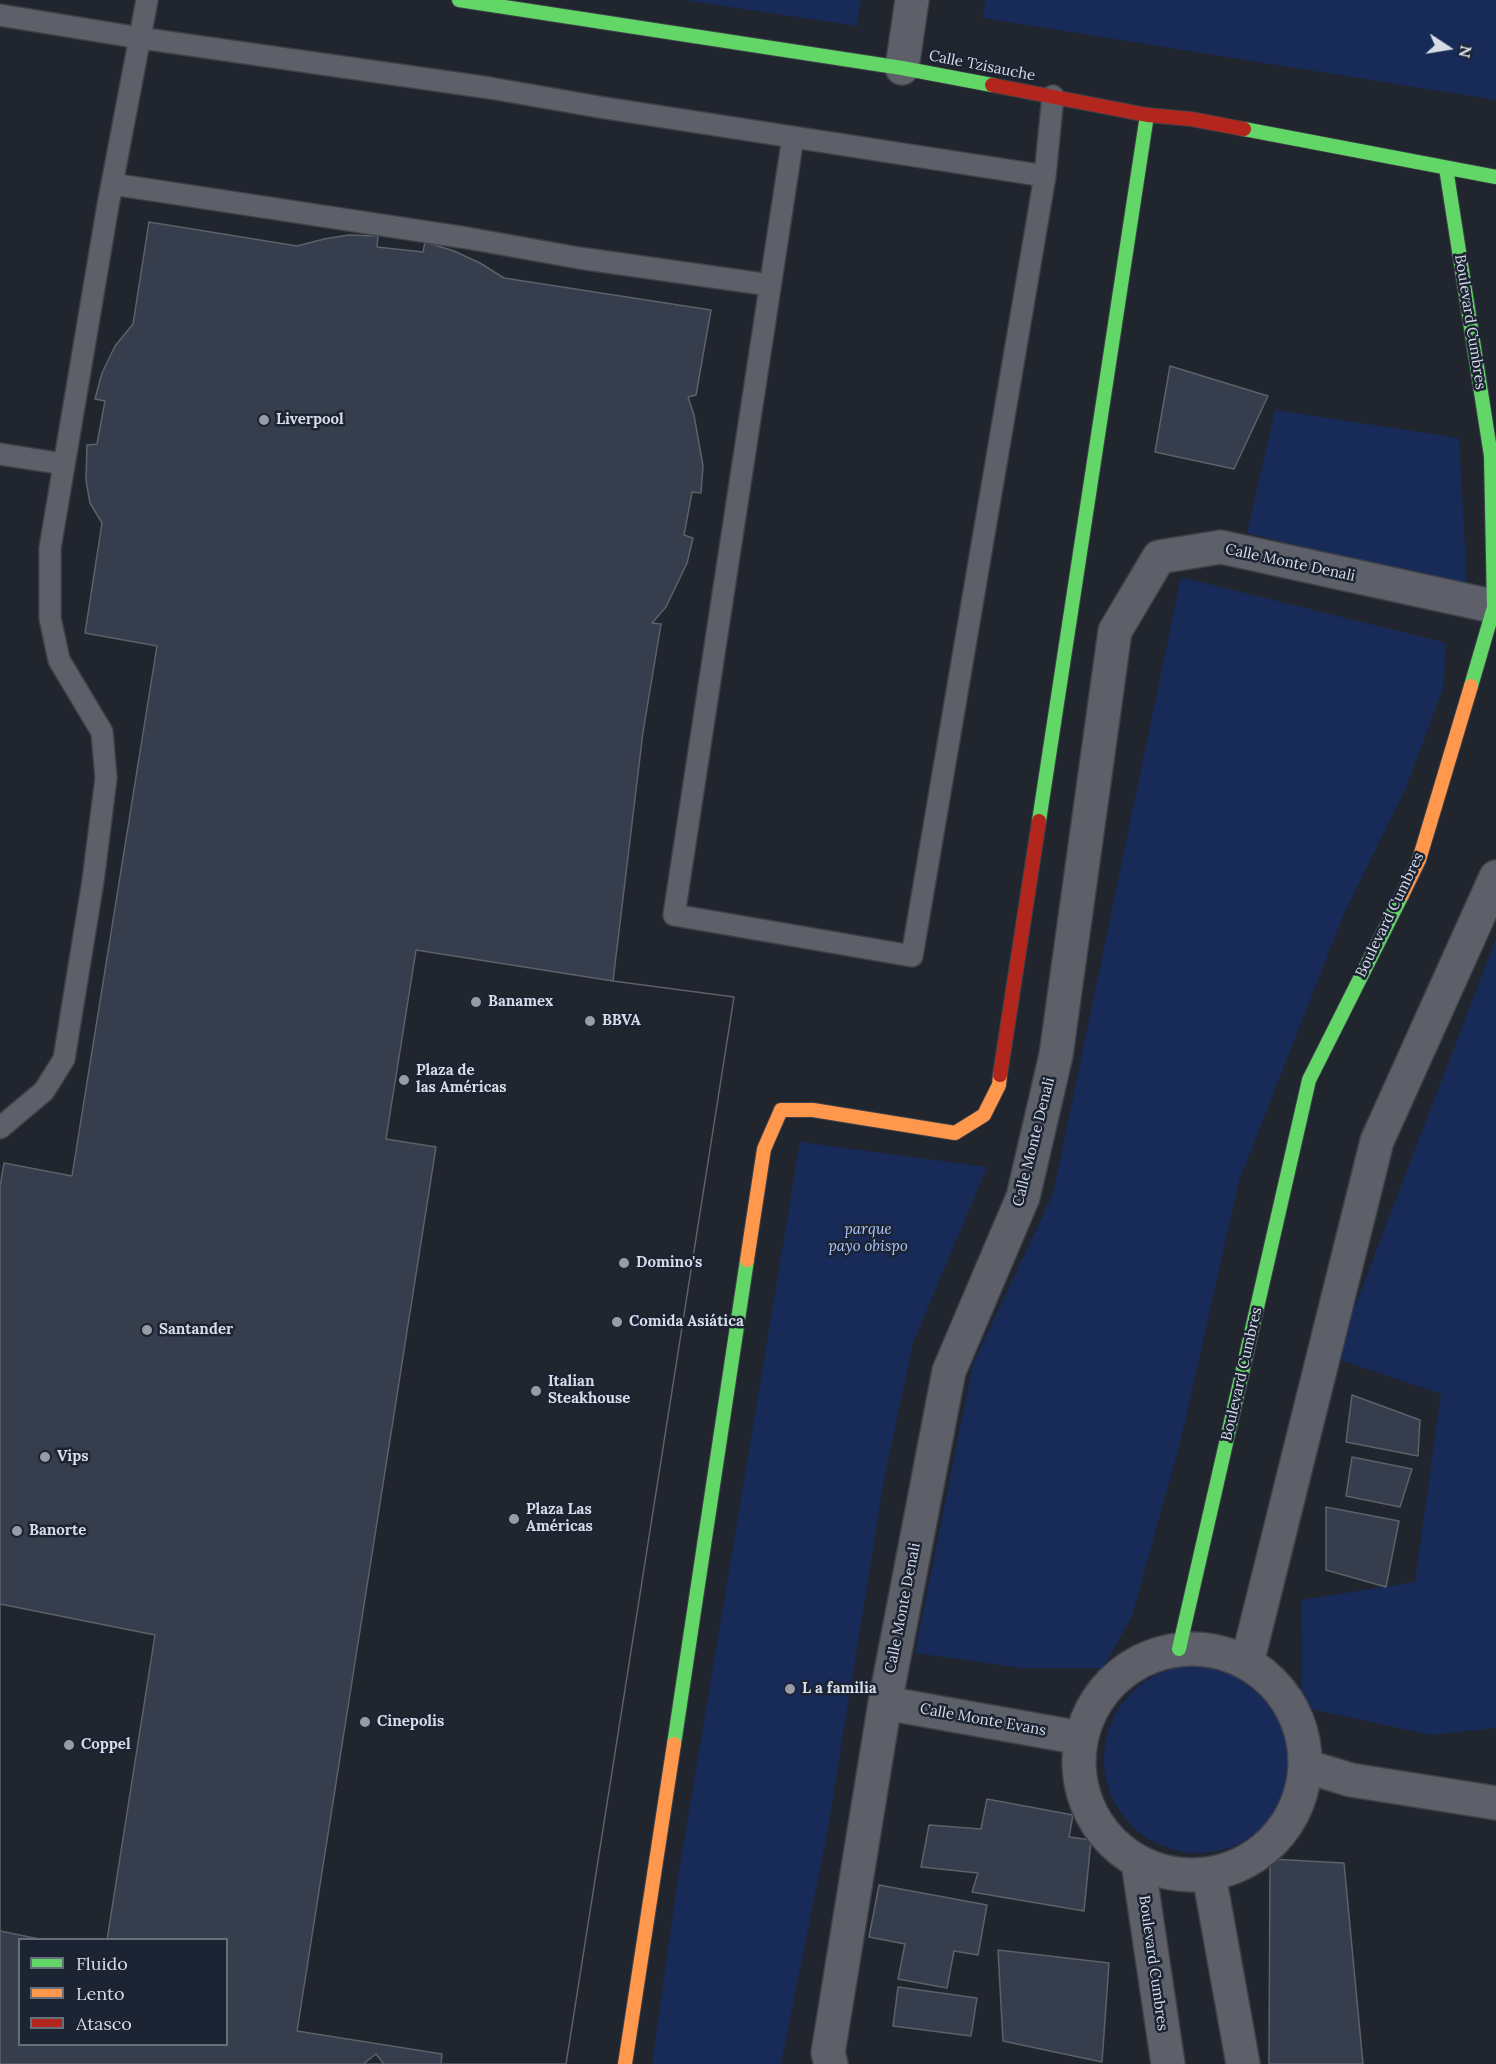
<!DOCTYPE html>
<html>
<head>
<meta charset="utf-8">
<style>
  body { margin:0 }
  #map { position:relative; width:1496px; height:2064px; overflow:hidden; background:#21252e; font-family:Lora,serif }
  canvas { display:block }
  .legend { position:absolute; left:18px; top:1938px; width:210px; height:108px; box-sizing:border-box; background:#1c2433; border:2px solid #676e7b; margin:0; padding:8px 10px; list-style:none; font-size:18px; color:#d7dce7 }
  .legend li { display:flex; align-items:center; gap:12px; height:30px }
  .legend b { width:30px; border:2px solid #676e7b }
  .north { position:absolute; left:1418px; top:18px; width:60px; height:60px; -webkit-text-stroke:4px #1c2433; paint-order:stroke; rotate:102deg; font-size:16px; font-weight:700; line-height:24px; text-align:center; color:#d7dce7 }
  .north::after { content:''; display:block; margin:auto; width:21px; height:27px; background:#d7dce7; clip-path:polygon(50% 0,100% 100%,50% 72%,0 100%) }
</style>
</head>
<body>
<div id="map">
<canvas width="1496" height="2064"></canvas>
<ul class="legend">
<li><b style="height:8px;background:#63d668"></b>Fluido</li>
<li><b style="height:8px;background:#ff974d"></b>Lento</li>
<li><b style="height:8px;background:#b3261e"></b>Atasco</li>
</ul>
<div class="north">N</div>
</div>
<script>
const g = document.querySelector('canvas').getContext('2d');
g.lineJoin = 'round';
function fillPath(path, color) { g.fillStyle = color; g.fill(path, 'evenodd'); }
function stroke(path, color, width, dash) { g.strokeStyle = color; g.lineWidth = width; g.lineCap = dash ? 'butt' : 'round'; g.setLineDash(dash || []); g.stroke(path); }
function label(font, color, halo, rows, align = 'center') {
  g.font = font + ' Lora,serif'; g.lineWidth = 5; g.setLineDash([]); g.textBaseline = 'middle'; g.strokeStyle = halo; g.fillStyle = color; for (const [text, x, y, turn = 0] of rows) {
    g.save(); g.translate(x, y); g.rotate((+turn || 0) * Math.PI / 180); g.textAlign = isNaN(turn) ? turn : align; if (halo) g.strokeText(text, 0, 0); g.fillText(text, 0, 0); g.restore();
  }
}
fillPath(new Path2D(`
  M684 0H861L857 26Z
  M985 0H1496V100L983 18Z
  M1275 410 1459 438 1467 587 1247 533Z
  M1181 577 1446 643 1443 688 1405 790 1343 916 1239 1181 1181 1439 1132 1616 1103 1668H1022L915 1653 973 1364 1053 1194Z
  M1496 939V1728L1431 1735 1302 1707 1301 1600 1415 1582 1441 1394 1335 1358Z
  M800 1142 987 1167 913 1343 884 1480 827 1834 781 2064H652L678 1878Z
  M1104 1759a94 94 0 1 1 188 0a94 94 0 1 1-188 0Z`), '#172a58');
const building = new Path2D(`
  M149 222 297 246 324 239 349 235 378 236 377 247 423 252 425 242 454 251 480 263 504 278 711 310 696 395 688 397 694 415 703 466 701 493 692 492 684 535 693 538 687 563 666 607 652 623 661 624 643 732 613 981 734 997 566 2064H0V1187L4 1163 72 1176 157 646 85 633 102 523 90 503 86 480 87 445 97 444 105 401 95 399 102 373 115 346 133 324ZM20 1940H226V2044H20Z
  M1170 366 1268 396 1234 469 1155 452Z
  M416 950 613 981 734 997 566 2064H441L442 2054 297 2031 436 1147 386 1139Z
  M1352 1395 1420 1420 1418 1456 1346 1442Z
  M1352 1457 1412 1469 1400 1507 1346 1496Z
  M1326 1507 1399 1521 1386 1587 1326 1570Z
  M0 1604 155 1635 107 1940H44L0 1931Z
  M987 1799 1073 1815 1069 1837 1091 1840 1084 1911 972 1892 978 1873 921 1867 929 1825 981 1829Z
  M1270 1859 1344 1863 1363 2064H1269Z
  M879 1885 987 1905 978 1955 954 1951 947 1988 898 1979 905 1944 869 1937Z
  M998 1950 1109 1963 1102 2062 1003 2041Z
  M898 1987 977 1998 971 2036 893 2026Z
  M376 2054 384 2064H363Z`);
fillPath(building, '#363d4c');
stroke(building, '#5d6169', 1.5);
const lane = new Path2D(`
  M0 15 140 38 490 88 599 107 1045 176
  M793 137 674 915 912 956 1045 176 1053 96
  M112 184 467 238 579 258 770 285
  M0 454 64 464
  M0 1128 44 1091 64 1059 93 881 106 778 102 732 59 660 50 618V548L108 205 147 0`);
const street = new Path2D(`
  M902 68 912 0
  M1079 1762a113 113 0 1 1 226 0a113 113 0 1 1-226 0Z
  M1247 1663 1377 1141 1496 877
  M885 1703 1081 1738
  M1305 1766 1351 1780 1496 1803
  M1138 1862 1168 2064
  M1209 1875 1243 2064
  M831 2064 828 2053 885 1703 949 1371 1023 1197 1056 1055 1115 631 1159 557 1221 547 1496 607`);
const fast = new Path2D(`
  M459 0 902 68 992 85
  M1244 129 1496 177
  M1446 168 1491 456 1494 607 1471 686
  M1039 821 1147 115
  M1179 1649 1309 1080 1402 895
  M674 1744 747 1260`);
const slow = new Path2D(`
  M1402 895 1419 860 1471 686
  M747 1260 764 1149 781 1110H813L955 1133 984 1115 999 1085 1000 1075
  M625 2064 674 1744`);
const jam = new Path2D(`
  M992 85 1147 115 1191 119 1244 129
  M1000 1075 1039 821`);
stroke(lane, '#3d4048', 24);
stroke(street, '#3d4048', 36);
stroke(fast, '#3d4048', 16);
stroke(slow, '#3d4048', 16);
stroke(jam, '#3d4048', 16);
stroke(lane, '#5d6068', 21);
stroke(street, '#5d6068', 33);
stroke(fast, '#63d668', 14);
stroke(slow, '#ff974d', 14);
stroke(jam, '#b3261e', 14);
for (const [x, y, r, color] of [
  [264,420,6,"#979ca6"],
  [476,1002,6,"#979ca6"],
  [590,1021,6,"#979ca6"],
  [404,1080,6,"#979ca6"],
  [624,1263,6,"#979ca6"],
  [617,1322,6,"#979ca6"],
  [147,1330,6,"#979ca6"],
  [536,1391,6,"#979ca6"],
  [45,1457,6,"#979ca6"],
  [514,1519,6,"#979ca6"],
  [17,1531,6,"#979ca6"],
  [790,1689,6,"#979ca6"],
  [365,1722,6,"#979ca6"],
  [69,1745,6,"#979ca6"]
]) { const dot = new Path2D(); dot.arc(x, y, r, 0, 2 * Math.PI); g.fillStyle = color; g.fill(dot); stroke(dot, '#1c2433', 2); }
label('15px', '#d7dce7', '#1c2433', [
  ["Calle Tzisauche",982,66,11],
  ["Boulevard Cumbres",1470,322,81],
  ["Calle Monte Denali",1290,563,12],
  ["Boulevard Cumbres",1390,915,-64],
  ["Calle Monte Denali",1034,1142,-76],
  ["Boulevard Cumbres",1242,1374,-77],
  ["Calle Monte Denali",903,1608,-79],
  ["Calle Monte Evans",983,1720,10],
  ["Boulevard Cumbres",1153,1963,82]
]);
label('bold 15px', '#d7dce7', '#1c2433', [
  ["Liverpool",276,420],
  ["Banamex",488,1002],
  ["BBVA",602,1021],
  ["Plaza de",416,1071],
  ["las Américas",416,1088],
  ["Domino's",636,1263],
  ["Comida Asiática",629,1322],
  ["Santander",159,1330],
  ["Italian",548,1382],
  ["Steakhouse",548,1399],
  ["Vips",57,1457],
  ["Plaza Las",526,1510],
  ["Américas",526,1527],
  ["Banorte",29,1531],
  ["L a familia",802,1689],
  ["Cinepolis",377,1722],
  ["Coppel",81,1745]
], 'left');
label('italic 15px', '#aec8fc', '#1c2433', [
  ["parque",868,1230],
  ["payo obispo",868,1247]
]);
</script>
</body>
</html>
